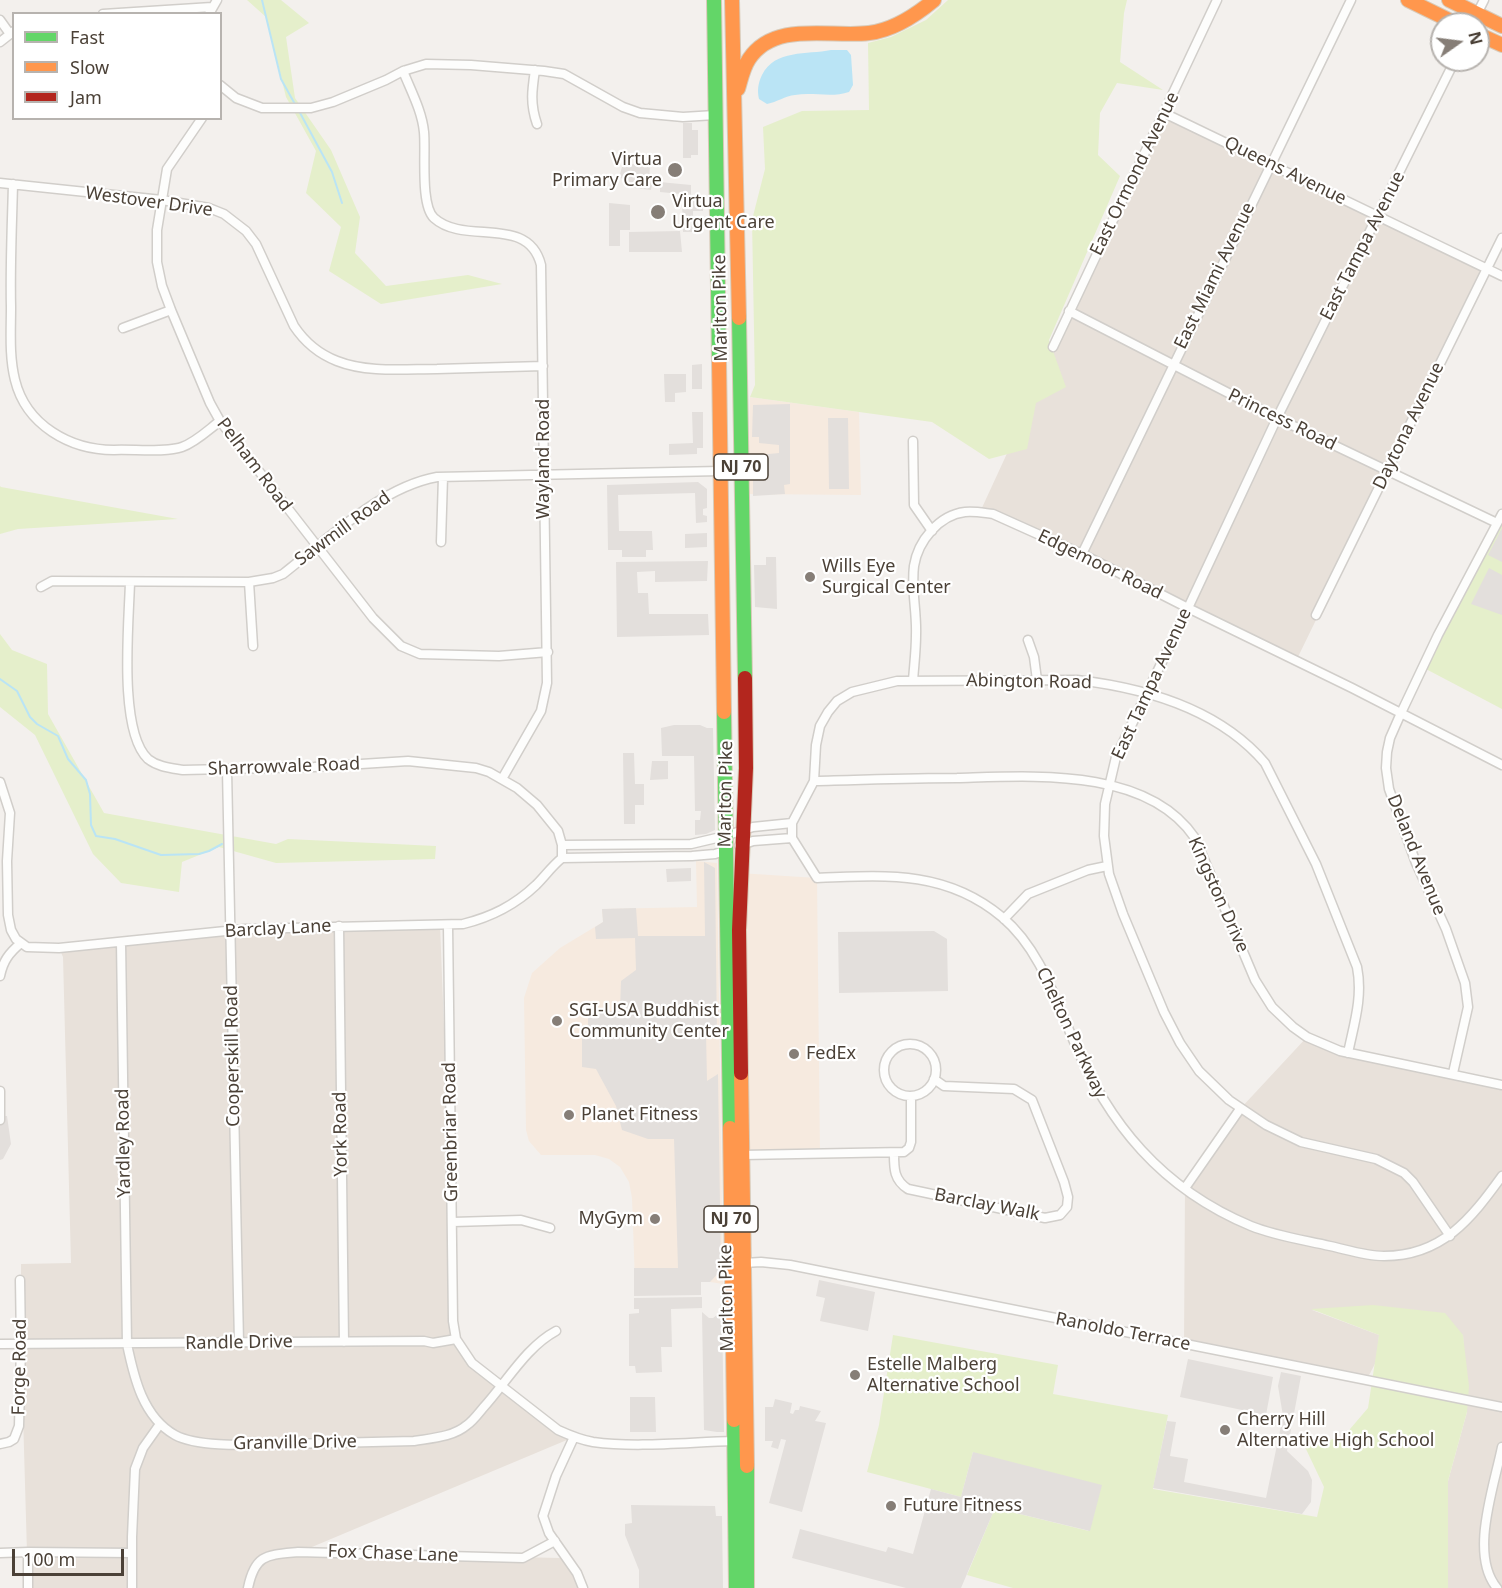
<!DOCTYPE html>
<html>
<head>
<meta charset="utf-8">
<style>
  body { margin:0 }
  #map { position:relative; width:1502px; height:1588px; overflow:hidden; background:#f3f0ed; font-family:"Noto Sans",sans-serif }
  canvas { display:block }
  .legend { position:absolute; left:12px; top:12px; width:210px; height:108px; box-sizing:border-box; background:#fff; border:2px solid #b7b3af; margin:0; padding:8px 10px; list-style:none; font-size:18px; color:#4b4137 }
  .legend li { display:flex; align-items:center; gap:12px; height:30px }
  .legend b { width:30px; border:2px solid #b7b3af }
  .north { position:absolute; left:1430px; top:12px; width:60px; height:60px; box-sizing:border-box; background:#fff; border:2px solid #b7b3af; border-radius:50%; rotate:76deg; font-size:16px; font-weight:700; line-height:24px; text-align:center; color:#4b4137 }
  .north::after { content:''; display:block; margin:auto; width:21px; height:27px; background:#867e77; clip-path:polygon(50% 0,100% 100%,50% 72%,0 100%) }
  .scale { position:absolute; left:12px; top:1549px; width:112px; height:27px; box-sizing:border-box; border:3px solid #4b4137; border-top:0; padding-left:8px; font-size:18px; line-height:21px; white-space:nowrap; color:#4b4137; -webkit-text-stroke:4px #fff; paint-order:stroke }
</style>
</head>
<body>
<div id="map">
<canvas width="1502" height="1588"></canvas>
<ul class="legend">
<li><b style="height:8px;background:#63d668"></b>Fast</li>
<li><b style="height:8px;background:#ff974d"></b>Slow</li>
<li><b style="height:8px;background:#b3261e"></b>Jam</li>
</ul>
<div class="north">N</div>
<div class="scale">100 m</div>
</div>
<script>
const g = document.querySelector('canvas').getContext('2d');
g.lineJoin = 'round';
function fillPath(path, color) { g.fillStyle = color; g.fill(path, 'evenodd'); }
function stroke(path, color, width, dash) { g.strokeStyle = color; g.lineWidth = width; g.lineCap = dash ? 'butt' : 'round'; g.setLineDash(dash || []); g.stroke(path); }
function label(font, color, halo, rows, align = 'center') {
  g.font = font + ' "Noto Sans",sans-serif'; g.lineWidth = 4.5; g.setLineDash([]); g.textBaseline = 'middle'; g.strokeStyle = halo; g.fillStyle = color; for (const [text, x, y, turn = 0] of rows) {
    g.save(); g.translate(x, y); g.rotate((+turn || 0) * Math.PI / 180); g.textAlign = isNaN(turn) ? turn : align; if (halo) g.strokeText(text, 0, 0); g.fillText(text, 0, 0); g.restore();
  }
}
fillPath(new Path2D(`
  M1164 113 1487 269 1296 661 980 512Z
  M440 925 456 1338 502 1388 574 1437 300 1552 560 1558 577 1573 583 1588H28L21 1345V1264L71 1263 63 957 59 948 230 931Z
  M1307 1037 1324 1045 1502 1085V1588H1448V1481L1467 1412 1463 1335 1312 1310 1379 1335 1377 1360 1367 1379 1184 1344 1185 1188 1240 1109Z`), '#e8e1da');
fillPath(new Path2D(`
  M750 397 859 412 861 495 748 494Z
  M696 861 717 863 723 1284 710 1282H635L632 1198 629 1182 620 1167 609 1159 595 1155H541L529 1141 526 1130 524 998 532 973 560 948 603 922 602 909 697 907Z
  M739 873 817 878 820 1155H743Z`), '#f6eadf');
fillPath(new Path2D(`
  M247 0H281L309 23 286 37 295 98 331 150 360 217 355 253 386 286 468 275 502 284 381 304 329 271 341 227 306 193 316 151 286 97 266 17Z
  M948 0H1127L1124 13 1120 62 1163 90 1117 83 1100 113 1098 155 1120 176 1049 340 1066 387 1036 403 1027 449 989 459 932 422 750 397 755 385 752 220 765 169 763 127 802 111 869 110 868 43 891 37 926 20Z
  M0 486 1 487 178 519 18 529 0 534Z
  M1502 515V709L1424 668Z
  M0 634 12 650 47 664 48 714 104 813 276 844 288 839 436 846 435 859 276 863 219 847 182 862 179 892 121 883 93 854 35 735 0 707Z
  M1373 1305 1445 1313 1463 1335 1469 1386 1467 1412 1448 1481V1588H1013L967 1575 995 1508 1089 1531 973 1452 961 1497 867 1472 879 1425 893 1335 1058 1365 1053 1394 1168 1415 1153 1489 1317 1517 1324 1487 1305 1447 1344 1436 1368 1408 1379 1335 1311 1309Z`), '#e5efcb');
fillPath(new Path2D(`
  M683 123H692V130H698V155H691V158H683Z
  M623 163 650 166 649 181 691 185V195L660 192V186L652 185 651 190 626 187 627 179 619 178Z
  M682 201H703V211H693V232H683Z
  M609 203 630 205V230H620V246H609Z
  M680 231 682 252H629V232Z
  M702 364V389H692V365Z
  M664 374H686V392L675 393V402H665Z
  M790 404V484L784 485 785 494 753 496V462L759 461V455L779 453V445L759 443V437H752L753 405Z
  M692 412H703V448H697V454L669 455V444L693 443Z
  M828 418H848L849 489H829Z
  M698 482 707 489V508L703 509V515L707 516V522L696 523 695 493 618 495 619 531H652L653 550H646V557H622V550H608L607 485Z
  M1502 528V562L1488 555Z
  M707 533V547L685 548V534Z
  M766 557H776L777 609 755 607 754 565H766Z
  M708 561 707 581 655 582V571L637 572 638 593H648L649 614H708L709 635 617 637 616 562Z
  M1489 568 1502 575V615L1471 604Z
  M674 725H700L707 728H713L715 830 706 834 695 835V820H700L701 811H695L694 756H662L661 728Z
  M623 753H634L635 784H644V805H635V824H624Z
  M652 761H668V779L650 780Z
  M704 862 715 868 717 1039 706 1033 707 1081 718 1074 721 1270 710 1282H701V1295L634 1296V1268H678L674 1139H648L622 1130 616 1106 596 1069 582 1067V1026L588 1025V1012L620 1011 621 981 636 970 635 938 596 939 595 927 603 922 602 909 636 908 638 936H705Z
  M691 868V881L667 882 666 869Z
  M934 931 947 939 948 991 839 993 838 932Z
  M0 1116H7L11 1144 3 1159 0 1160Z
  M819 1280 875 1292 868 1331 820 1321 825 1298 816 1296Z
  M702 1297V1308L671 1309 672 1347H661L662 1372 636 1373 635 1366H629V1314L639 1313V1309H634V1298Z
  M722 1311 724 1432H717L704 1430 702 1312 709 1318H713Z
  M1188 1359 1273 1377 1266 1415 1180 1397Z
  M1281 1372 1301 1376 1287 1451 1308 1471 1312 1480 1311 1502 1302 1514 1153 1488 1167 1421 1176 1422 1170 1456 1188 1459 1184 1482 1266 1498 1283 1416 1278 1386Z
  M630 1397H655L656 1432H630Z
  M775 1399 792 1403 790 1413 793 1414 795 1410H799L800 1406 821 1411 815 1421 826 1423 802 1512 769 1503 786 1440 781 1439 778 1449 771 1447 773 1441H765V1407H773Z
  M973 1452 1102 1485 1090 1531 995 1508 961 1588H906L792 1558 800 1529 886 1552 888 1547 913 1554 931 1489 961 1497Z
  M631 1505 715 1506 716 1516H722L723 1588H639V1570L625 1535V1524L632 1523Z`), '#e3dfdc');
fillPath(new Path2D(`
  M831 50H847L851 55 853 85 849 92C832 98 813 92 795 95 785 96 777 102 767 104L759 99C757 91 758 83 762 75 775 49 807 55 831 50Z`), '#bae4f5');
stroke(new Path2D(`
  M262 0 281 79 296 106
  M299 111 332 172 342 203
  M0 679 17 691 30 717 37 724 58 736 68 759 86 780 90 794 91 825 96 836 115 839 161 855 199 854 209 851 222 844`), '#bae4f5', 2);
const street = new Path2D(`
  M103 14 212 7
  M209 14 217 0
  M0 20 10 34
  M1472 24 1484 0
  M0 42 14 31
  M535 70C532 90 530 104 537 124
  M403 71C411 91 422 111 424 132 426 152 420 205 434 218 465 246 528 214 541 265L547 683 541 711 502 779
  M220 85 236 98 262 108H311L333 102 386 80 403 71 426 64 471 65 544 71 564 74 623 107 640 113 683 117 715 115
  M1164 113 1502 276
  M202 118 167 169 157 230V262L162 286 171 310 210 403 220 421 373 618 401 646 420 654 499 656 548 652
  M0 183 162 200 209 208 224 214 246 231 256 244 294 326C304 341 319 354 337 361 367 373 405 369 437 369 473 368 508 367 543 366
  M13 184C12 225 10 266 11 307 11 331 9 356 15 380 26 425 70 450 114 450 133 449 165 453 182 447 196 442 208 430 220 421
  M1069 311 1277 418 1497 523
  M123 328 171 310
  M1053 347 1217 0
  M913 441 914 505 932 531
  M441 542 443 477
  M1082 554 1351 0
  M249 582 253 646
  M41 587 52 581 249 582 273 578 283 574C328 539 381 487 437 477L720 471
  M1316 615 1502 238
  M1028 640 1034 657 1037 680
  M913 681C914 666 916 651 916 635 917 612 911 589 914 566 918 541 939 515 965 512 975 511 984 513 993 514L1082 554 1188 608 1352 688 1502 765
  M227 770 239 1343
  M814 781C862 780 909 778 957 778 1033 776 1147 767 1195 838L1255 980 1272 1007 1293 1027 1307 1037 1340 1051 1502 1085
  M0 782 10 813 7 861 8 915 11 930 16 939 27 947 59 948 245 929 463 924C491 917 514 906 536 885 545 876 552 866 562 858V845L558 831 537 805 517 788 489 772 476 768 408 761 314 767 183 770C171 768 158 767 148 759 118 731 129 622 130 582
  M562 845 691 844 725 836 753 827 792 823
  M739 846 753 841 792 838
  M562 858 692 856 715 854 727 850
  M1004 919 1028 894 1088 870 1107 866
  M448 925 453 1321 456 1339 472 1363 558 1430C569 1435 581 1440 593 1442 637 1448 689 1442 734 1441
  M339 926 344 1342
  M121 942 127 1344C134 1378 143 1417 175 1435 201 1449 260 1444 289 1444 331 1443 372 1442 414 1441 432 1438 453 1437 467 1425 473 1421 478 1414 483 1408 506 1383 526 1347 556 1331
  M0 976C3 961 9 953 21 943
  M884 1070a26 26 0 1 1 52 0a26 26 0 1 1-52 0Z
  M1348 1053C1354 1024 1363 997 1357 967L1316 864 1265 763C1219 709 1146 688 1077 680L897 681 852 692 837 701 828 712 820 726 816 745 814 781 792 823V838L817 878C885 875 946 870 1002 917 1038 947 1054 995 1072 1037 1108 1124 1162 1189 1251 1226 1276 1236 1304 1240 1330 1246 1348 1250 1366 1256 1384 1256 1442 1256 1471 1219 1502 1176
  M1453 1073 1468 1007 1465 983 1446 929 1416 863 1389 789 1386 768 1387 752 1390 738 1401 713 1438 635 1502 514
  M0 1091V1120
  M894 1154C894 1169 894 1180 908 1189L1045 1218 1060 1215 1067 1207 1068 1197 1064 1182 1032 1100 1014 1089 944 1086 934 1079
  M743 1155 904 1152 909 1148 911 1142V1096
  M1185 1188 1240 1109
  M453 1222 521 1220 550 1228
  M1450 1236 1413 1182 1404 1173 1376 1159 1301 1142 1266 1125 1229 1100 1199 1071 1180 1043 1164 1012 1123 914 1109 874 1104 836 1105 804 1116 757 1188 608 1277 418 1455 60
  M744 1263 761 1262 790 1265 1502 1407
  M0 1344 424 1341 433 1343 456 1339
  M574 1437 556 1476 543 1516 549 1533 577 1573 583 1588
  M0 1444 9 1442 14 1439 19 1426 21 1345 20 1280
  M28 1552V1588
  M0 1553 28 1552 132 1553
  M132 1588V1537L135 1469 143 1448 160 1424
  M248 1588C255 1554 267 1555 298 1552L523 1558 555 1541
  M1497 1588C1469 1555 1494 1487 1502 1447`);
const fast = new Path2D(`
  M714 0 719 361
  M739 318 745 678
  M724 712 730 1128
  M734 1420 736 1588
  M747 1466V1588`);
const slow = new Path2D(`
  M732 0 739 318
  M1408 0 1457 24
  M1449 0 1502 26
  M1478 34 1502 45
  M738 89C741 79 743 68 749 59 775 20 831 38 869 33 894 30 916 15 934 0
  M719 361 724 712
  M741 1073 747 1466
  M730 1128 734 1420`);
const jam = new Path2D(`
  M741 1073 739 930 746 768 745 678`);
stroke(street, '#d1ceca', 11);
stroke(fast, '#d8cab8', 16);
stroke(slow, '#d8cab8', 16);
stroke(jam, '#d8cab8', 16);
stroke(street, '#fdfdfc', 8);
stroke(fast, '#63d668', 14);
stroke(slow, '#ff974d', 14);
stroke(jam, '#b3261e', 14);
for (const [x, y, r, color] of [
  [675,170,8,"#867e77"],
  [658,212,8,"#867e77"],
  [810,577,6,"#867e77"],
  [557,1021,6,"#867e77"],
  [794,1054,6,"#867e77"],
  [569,1115,6,"#867e77"],
  [655,1219,6,"#867e77"],
  [855,1375,6,"#867e77"],
  [1225,1430,6,"#867e77"],
  [891,1506,6,"#867e77"]
]) { const dot = new Path2D(); dot.arc(x, y, r, 0, 2 * Math.PI); g.fillStyle = color; g.fill(dot); stroke(dot, '#fff', 2); }
for (const [x, y, w] of [
  [741,467,54],
  [731,1219,54]
]) { const box = new Path2D(); box.roundRect(x - w / 2, y - 13, w, 26, 4.5); g.fillStyle = '#fff'; g.fill(box); stroke(box, '#4b4137', 1.5); }
label('bold 16px', '#4b4137', null, [
  ["NJ 70",741,467],
  ["NJ 70",731,1219]
]);
label('18px', '#4b4137', '#fff', [
  ["Virtua",662,160,"right"],
  ["Primary Care",662,181,"right"],
  ["Virtua",672,202],
  ["Urgent Care",672,223],
  ["Wills Eye",822,567],
  ["Surgical Center",822,588],
  ["SGI-USA Buddhist",569,1011],
  ["Community Center",569,1032],
  ["FedEx",806,1054],
  ["Planet Fitness",581,1115],
  ["MyGym",643,1219,"right"],
  ["Estelle Malberg",867,1365],
  ["Alternative School",867,1386],
  ["Cherry Hill",1237,1420],
  ["Alternative High School",1237,1441],
  ["Future Fitness",903,1506]
], 'left');
label('18px', '#4b4137', '#fff', [
  ["Queens Avenue",1285,171,26],
  ["East Ormond Avenue",1135,174,-64],
  ["Westover Drive",149,202,8],
  ["East Tampa Avenue",1363,246,-63],
  ["East Miami Avenue",1215,276,-64],
  ["Marlton Pike",721,308,-91],
  ["Princess Road",1282,420,26],
  ["Daytona Avenue",1409,426,-64],
  ["Wayland Road",544,459,-90],
  ["Pelham Road",254,465,53],
  ["Sawmill Road",343,529,-36],
  ["Edgemoor Road",1100,565,26],
  ["Abington Road",1029,682,1],
  ["East Tampa Avenue",1152,684,-65],
  ["Sharrowvale Road",284,767,-2],
  ["Marlton Pike",726,794,-89],
  ["Deland Avenue",1416,855,68],
  ["Kingston Drive",1218,895,66],
  ["Barclay Lane",278,929,-3],
  ["Chelton Parkway",1071,1033,65],
  ["Cooperskill Road",233,1056,-91],
  ["Greenbriar Road",451,1132,-91],
  ["York Road",341,1134,-91],
  ["Yardley Road",124,1143,-91],
  ["Barclay Walk",987,1205,11],
  ["Marlton Pike",727,1298,-91],
  ["Ranoldo Terrace",1123,1332,11],
  ["Randle Drive",239,1343,-1],
  ["Forge Road",20,1367,-89],
  ["Granville Drive",295,1443,-1],
  ["Fox Chase Lane",393,1554,2]
]);
</script>
</body>
</html>
